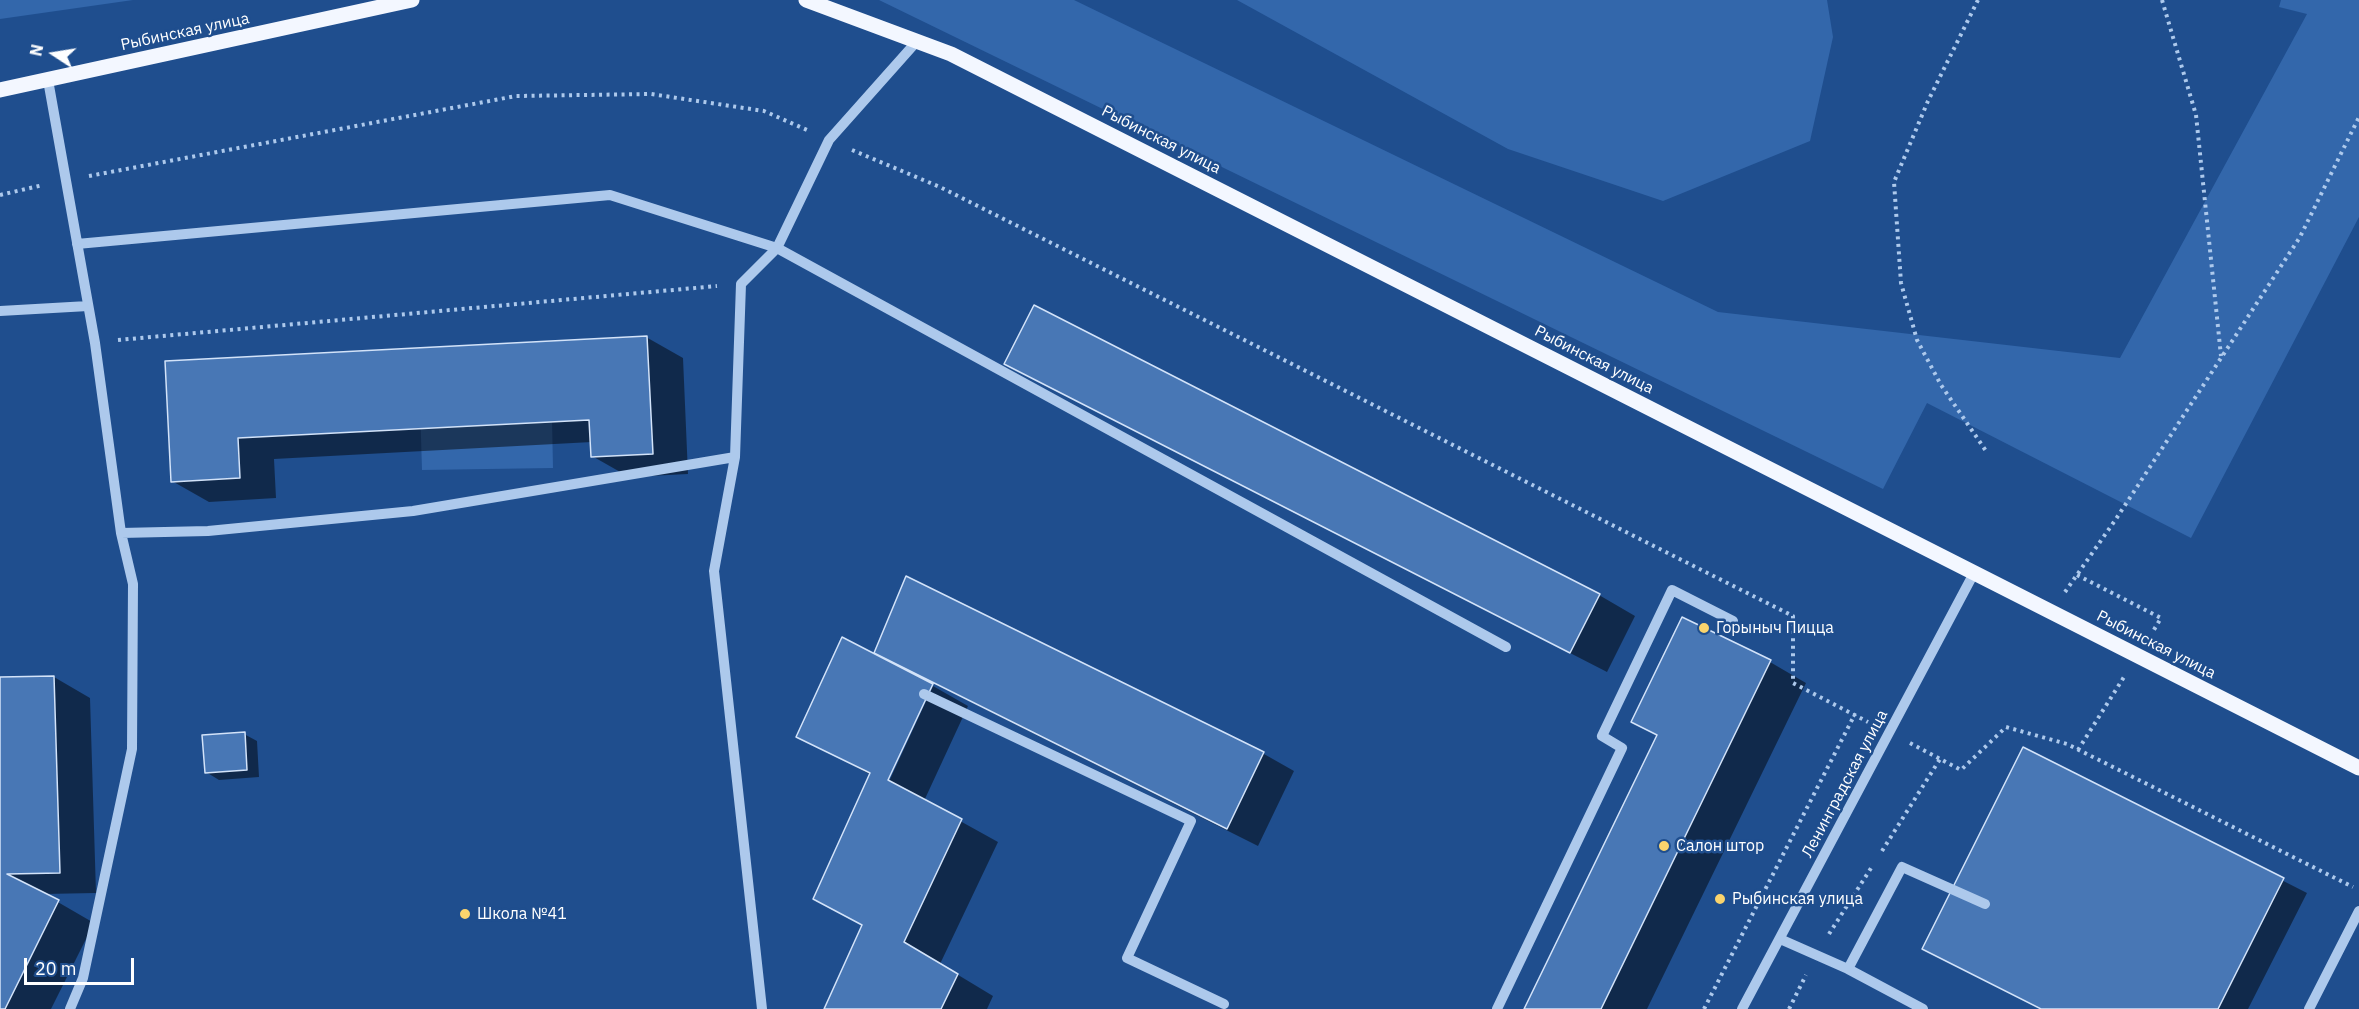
<!DOCTYPE html>
<html>
<head>
<meta charset="utf-8">
<style>
  body { margin:0 }
  #map { position:relative; width:2359px; height:1009px; overflow:hidden; background:#1f4e8e; font-family:"IBM Plex Sans",sans-serif }
  canvas { display:block }
  .north { position:absolute; left:24px; top:24px; width:60px; height:60px; -webkit-text-stroke:4px #1f4e8e; paint-order:stroke; rotate:282deg; font-size:16px; font-weight:700; line-height:24px; text-align:center; color:#fff }
  .north::after { content:''; display:block; margin:auto; width:21px; height:27px; background:#fff; clip-path:polygon(50% 0,100% 100%,50% 72%,0 100%) }
  .scale { position:absolute; left:24px; top:958px; width:110px; height:27px; box-sizing:border-box; border:3px solid #fff; border-top:0; padding-left:8px; font-size:18px; line-height:21px; white-space:nowrap; color:#fff; -webkit-text-stroke:4px #1f4e8e; paint-order:stroke }
</style>
</head>
<body>
<div id="map">
<canvas width="2359" height="1009"></canvas>
<div class="north">N</div>
<div class="scale">20 m</div>
</div>
<script>
const g = document.querySelector('canvas').getContext('2d');
g.lineJoin = 'round';
function fillPath(path, color) { g.fillStyle = color; g.fill(path, 'evenodd'); }
function stroke(path, color, width, dash) { g.strokeStyle = color; g.lineWidth = width; g.lineCap = dash ? 'butt' : 'round'; g.setLineDash(dash || []); g.stroke(path); }
function label(font, color, halo, rows, align = 'center') {
  g.font = font + ' "IBM Plex Sans",sans-serif'; g.lineWidth = 5; g.setLineDash([]); g.textBaseline = 'middle'; g.strokeStyle = halo; g.fillStyle = color; for (const [text, x, y, turn = 0] of rows) {
    g.save(); g.translate(x, y); g.rotate((+turn || 0) * Math.PI / 180); g.textAlign = isNaN(turn) ? turn : align; if (halo) g.strokeText(text, 0, 0); g.fillText(text, 0, 0); g.restore();
  }
}
fillPath(new Path2D(`
  M0 0H133L0 19Z
  M879 0H1074L1718 312 2120 358 2307 14 2279 7 2281 0H2359V217L2191 538 1927 403 1883 489Z
  M1237 0H1827L1833 37 1810 141 1663 201 1508 149Z
  M551 370 553 468 422 470 419 373Z`), '#3367ab');
fillPath(new Path2D(`
  M646 337 683 358 688 474 629 477 592 456V442L274 459 276 498 209 502 172 481 166 363Z
  M1006 363 1599 595 1635 616 1607 672Z
  M906 579 1264 754 1294 771 1258 846 933 683 883 786 886 788 933 686 968 706 924 801 998 842 940 964 993 996 987 1009H825L863 925 871 775 798 736 896 667Z
  M1770 662 1806 683 1647 1009H1525L1658 736 1633 721Z
  M54 677 90 698 96 893 44 894 94 923 51 1009H0V679Z
  M244 734 257 741 259 777 219 780 206 772Z
  M2024 749 2307 893 2248 1009H2040L1924 949Z`), '#0007');
const building = new Path2D(`
  M1034 305 1600 594 1570 653 1004 364Z
  M647 336 653 454 591 457 589 420 238 438 240 478 171 482 165 361Z
  M906 576 1264 752 1227 829 874 653Z
  M1682 617 1771 660 1601 1009H1524L1657 735 1631 722Z
  M842 637 933 684 888 780 962 819 904 942 958 974 941 1009H824L862 925 813 899 870 773 796 737Z
  M54 676 60 873 7 874 59 900 5 1009H0V677Z
  M245 732 247 770 205 773 202 735Z
  M2023 747 2284 878 2218 1009H2041L1922 949Z`);
fillPath(building, '#4877b5');
stroke(building, '#d3e3f9', 1.5);
stroke(new Path2D(`
  M1978 0 1928 101 1894 182 1901 283 1917 340 1941 385 1986 451
  M2162 0 2196 115 2221 356
  M852 150 940 187 1793 616V683L1868 722
  M89 176 516 96 651 94 764 111 807 130
  M0 195 43 185
  M118 340 717 286
  M2077 575 2161 618 2152 633
  M2065 592 2116 519 2300 237 2359 117
  M1910 743 1961 770 2006 727 2067 744 2353 887
  M2078 750 2124 677
  M1882 851 1940 759
  M1829 934 1873 865
  M1704 1009 1855 714
  M1789 1009 1806 975`), '#adc9ec', 4, [3, 4.5]);
stroke(new Path2D(`
  M48 80 95 343 121 533 133 584 132 749 83 978 70 1009
  M77 244 610 195 777 248 1506 647
  M0 311 88 306
  M121 533 208 531 413 511 735 457
  M924 694 1191 821 1127 958 1224 1004
  M1780 939 1848 969 1923 1009
  M1848 969 1902 867 1985 904
  M762 1009 714 571 735 457 741 284 777 248 829 140 918 40
  M1497 1009 1622 748 1602 736 1672 590 1733 621
  M1742 1009 1974 573
  M2309 1009 2359 911`), '#adc9ec', 10);
stroke(new Path2D(`
  M806 0 951 54 2359 768
  M0 90 412 0`), '#f3f7ff', 15);
for (const [x, y, r, color] of [
  [1704,628,6,"#fad46d"],
  [1664,846,6,"#fad46d"],
  [1720,899,6,"#fad46d"],
  [465,914,6,"#fad46d"]
]) { const dot = new Path2D(); dot.arc(x, y, r, 0, 2 * Math.PI); g.fillStyle = color; g.fill(dot); stroke(dot, '#1f4e8e', 2); }
label('16px', '#fff', '#1f4e8e', [
  ["Рыбинская улица",185,32,-12],
  ["Рыбинская улица",1161,140,27],
  ["Рыбинская улица",1594,360,27],
  ["Рыбинская улица",2156,645,27],
  ["Ленинградская улица",1845,784,-62]
]);
label('16px', '#fff', '#1f4e8e', [
  ["Горыныч Пицца",1716,628],
  ["Салон штор",1676,846],
  ["Рыбинская улица",1732,899],
  ["Школа №41",477,914]
], 'left');
</script>
</body>
</html>
